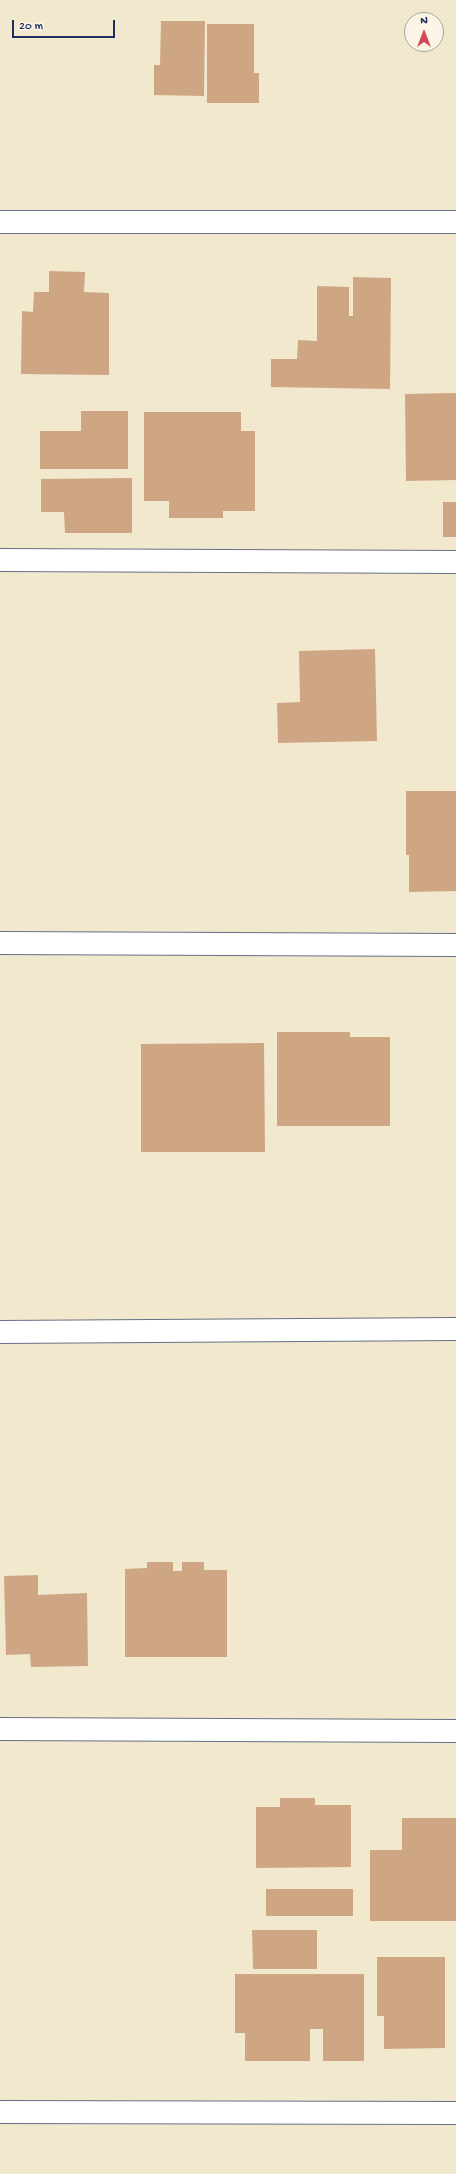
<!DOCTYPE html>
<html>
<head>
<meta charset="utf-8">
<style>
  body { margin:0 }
  #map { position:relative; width:456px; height:2174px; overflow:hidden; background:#f1e8cd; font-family:"Gochi Hand",sans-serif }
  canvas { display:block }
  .north { position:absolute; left:404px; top:12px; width:40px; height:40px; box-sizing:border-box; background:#fcf5e5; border:1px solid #a2a6af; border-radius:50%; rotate:0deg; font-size:11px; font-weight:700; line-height:16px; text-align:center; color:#1b2f5e }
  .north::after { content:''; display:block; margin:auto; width:14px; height:18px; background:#d1495b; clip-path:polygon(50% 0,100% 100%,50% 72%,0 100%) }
  .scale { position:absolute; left:12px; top:20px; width:103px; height:18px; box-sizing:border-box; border:2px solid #1b2f5e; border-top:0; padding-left:5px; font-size:12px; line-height:14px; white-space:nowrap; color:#1b2f5e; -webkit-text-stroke:3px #fcf5e5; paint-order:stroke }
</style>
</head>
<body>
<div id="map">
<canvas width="456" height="2174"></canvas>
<div class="north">N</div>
<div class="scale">20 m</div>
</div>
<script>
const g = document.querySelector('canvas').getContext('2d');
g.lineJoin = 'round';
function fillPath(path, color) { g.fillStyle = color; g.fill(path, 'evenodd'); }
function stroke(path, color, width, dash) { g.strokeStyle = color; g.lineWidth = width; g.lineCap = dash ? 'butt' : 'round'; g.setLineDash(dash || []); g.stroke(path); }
fillPath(new Path2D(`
  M161 21H205L204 96 154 95V65H160Z
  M207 24H254V73H259V103H207Z
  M49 271 85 272 84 292 109 293V375L21 374 22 311 33 312 34 292H49Z
  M353 277 391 278 390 389 271 387V359H297L298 340 317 341V286L349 287V316H353Z
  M456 393V480L406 481 405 394Z
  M81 411H128V469H40V431H81Z
  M144 412H241V431H255V511H223V518H169V501H144Z
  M132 478V533H65L64 512H41V479Z
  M443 502H456V537H443Z
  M375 649 377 741 278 743 277 703 300 702 299 651Z
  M406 791H456V891L409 892V855H406Z
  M277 1032H350V1037H390V1126H277Z
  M264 1043 265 1152H141V1044Z
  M147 1562H173V1571H182V1562H204V1570H227V1657H125V1569L147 1568Z
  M38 1575V1595L87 1593 88 1666 31 1667 30 1654 6 1655 4 1576Z
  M280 1798H315V1805H351V1867L256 1868V1807H280Z
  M402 1818H456V1921H370V1850H402Z
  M266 1889H353V1916H266Z
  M252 1930H317V1969H253Z
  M377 1957H445V2048L384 2049V2016H377Z
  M235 1974H364V2061H323V2029H310V2061H245V2033H235Z`), '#cfa683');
const minor = new Path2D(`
  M0 222H456
  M0 560 456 562
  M0 943 456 945
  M0 1332 456 1329
  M0 1729 456 1731
  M0 2112 456 2113`);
stroke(minor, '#667085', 24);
stroke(minor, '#fff', 22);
</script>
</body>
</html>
